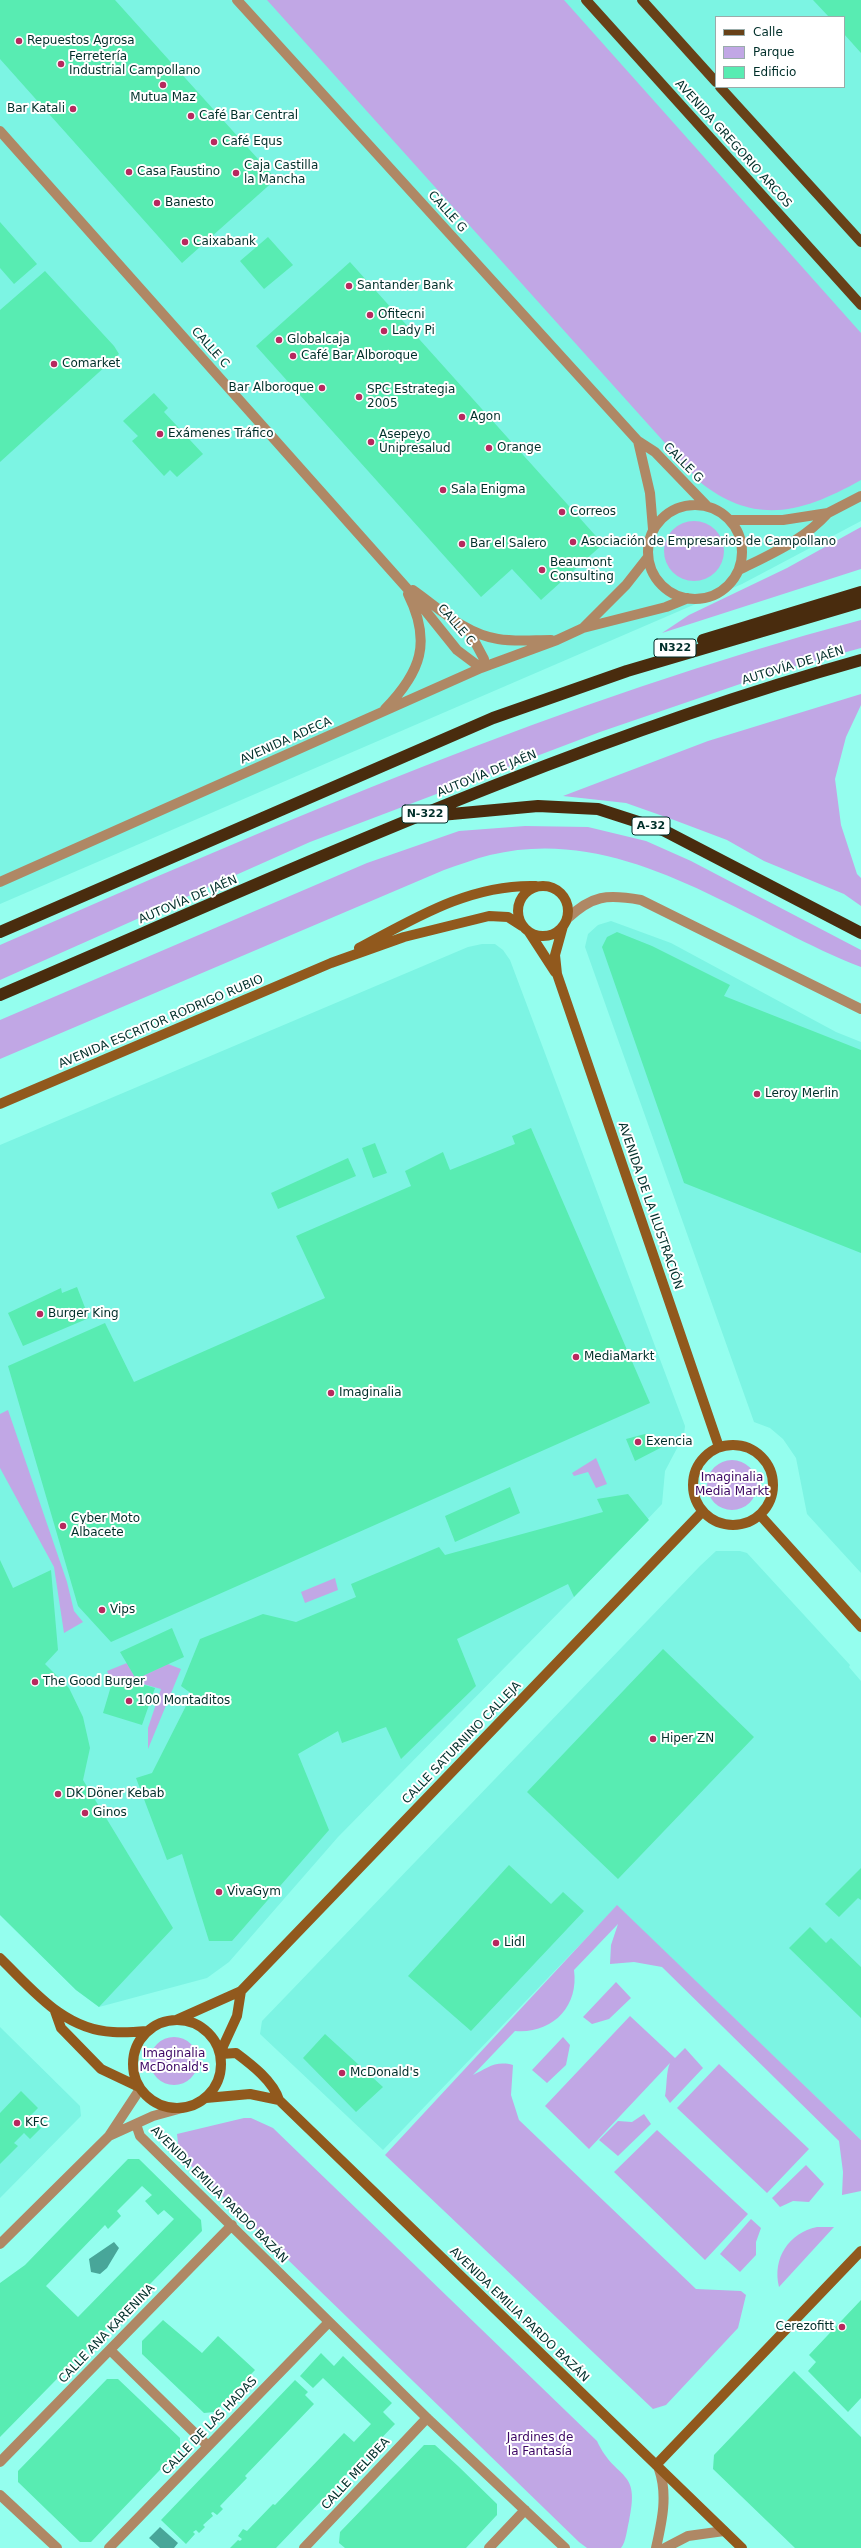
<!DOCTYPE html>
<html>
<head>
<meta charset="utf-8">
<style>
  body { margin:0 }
  #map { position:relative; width:861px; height:2548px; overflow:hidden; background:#94feee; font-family:"DejaVu Sans",sans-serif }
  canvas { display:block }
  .legend { position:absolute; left:715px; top:16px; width:130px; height:72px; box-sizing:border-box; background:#fff; border:1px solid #99acaa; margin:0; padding:5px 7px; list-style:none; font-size:12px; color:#002f2a }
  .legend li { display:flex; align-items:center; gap:8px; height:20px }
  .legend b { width:20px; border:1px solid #99acaa }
</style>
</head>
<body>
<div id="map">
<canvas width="861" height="2548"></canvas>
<ul class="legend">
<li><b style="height:5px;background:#684118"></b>Calle</li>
<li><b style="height:11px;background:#c1a7e5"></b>Parque</li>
<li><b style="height:11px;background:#58ecb2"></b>Edificio</li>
</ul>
</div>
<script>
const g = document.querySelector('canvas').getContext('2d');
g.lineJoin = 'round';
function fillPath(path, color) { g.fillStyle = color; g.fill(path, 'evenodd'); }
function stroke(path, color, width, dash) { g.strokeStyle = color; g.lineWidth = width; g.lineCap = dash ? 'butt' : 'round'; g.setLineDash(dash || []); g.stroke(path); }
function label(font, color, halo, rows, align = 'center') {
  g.font = font + ' "DejaVu Sans",sans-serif'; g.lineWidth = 4; g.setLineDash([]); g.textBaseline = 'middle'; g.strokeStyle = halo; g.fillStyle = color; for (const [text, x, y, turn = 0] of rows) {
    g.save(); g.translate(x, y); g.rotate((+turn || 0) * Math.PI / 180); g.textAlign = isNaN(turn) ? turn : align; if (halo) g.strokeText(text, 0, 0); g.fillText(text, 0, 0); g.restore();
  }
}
fillPath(new Path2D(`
  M0 0H861V521L742 584 0 904ZM716 17H844V87H716Z
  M611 921 671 943 836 1032 861 1042V1573L807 1514 796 1458 783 1439 770 1428 754 1422 585 947 588 934 598 925Z
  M482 944H495L503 950 510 960 685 1426 684 1435 665 1471 662 1504 574 1597 338 1837 229 1962 207 1978 99 2007 76 1990 0 1915V1145L468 947Z
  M716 1551H740L747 1553 850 1665 849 1667 861 1681V2140L617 1906 383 2150 260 2034 262 2021 700 1566Z
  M0 2027 80 2106 81 2116 0 2198Z`), '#7cf4e3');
fillPath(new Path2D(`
  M267 0H564L861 333V480C804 512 756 527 700 482Z
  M664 551a30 30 0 1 1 60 0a30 30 0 1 1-60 0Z
  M861 527V569L662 633 689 615 787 568Z
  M861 620V648L781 670 600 732 310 842 0 980V945C281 822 564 699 861 620Z
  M861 694V705L846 737 835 779 841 825 857 874 861 878V906L844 894 764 861 727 840 674 820 626 803 563 796 708 741Z
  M525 826 588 827 646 841 691 861 861 950V967C743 921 624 822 490 855 474 859 459 865 444 870L0 1059V1020L367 863 459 831Z
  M8 1410 67 1582 74 1611 83 1622 64 1633 54 1567 0 1468V1414Z
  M596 1458 607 1484 596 1488 588 1472 574 1476 572 1473Z
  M707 1485a25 25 0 1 1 50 0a25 25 0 1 1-50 0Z
  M335 1578 338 1590 305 1603 301 1592Z
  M127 1663 136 1679 168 1664 181 1669 148 1749V1728L161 1689 114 1676 112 1684 107 1671Z
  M617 1905 861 2140V2191L842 2195 843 2172 839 2141 662 1967 634 1962 610 1964 611 1945 618 1924 574 1970C579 2007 552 2034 515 2031L473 2075C486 2069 495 2060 513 2065L511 2095 519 2120 696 2289 741 2291 746 2295 738 2328 666 2405 653 2409 385 2155Z
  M616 1982 631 1998 609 2019 592 2024 583 2017Z
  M630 2016 675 2058 685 2048 703 2068 670 2103 665 2096C667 2086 666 2071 670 2063L589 2149 545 2106Z
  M150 2061a24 24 0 1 1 48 0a24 24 0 1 1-48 0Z
  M563 2037 570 2045 566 2065 547 2083 532 2070Z
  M719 2064 809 2149 767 2193 677 2108Z
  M644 2114 651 2124 618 2156 599 2140 618 2121 632 2122Z
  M244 2118H251L273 2128 597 2441C616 2482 641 2467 629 2521 627 2529 626 2542 621 2548H587L579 2542 185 2160 179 2152 177 2134Z
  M657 2130 748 2214 705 2260 614 2172Z
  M806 2165 824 2184 809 2202 793 2201 780 2207 772 2198Z
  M751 2219 761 2228 756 2242V2255L740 2272 720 2254Z
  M817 2227H834L779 2287C772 2258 789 2233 817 2227Z`), '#c1a7e5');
fillPath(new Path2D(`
  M114 2242 119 2248 107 2268 100 2274 91 2272 89 2259Z
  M160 2527 178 2543 174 2548H160L149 2538Z`), '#48a699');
fillPath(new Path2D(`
  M0 0H115L276 179 182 263 0 59Z
  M813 0H861V53L844 34V17H829Z
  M0 222 37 264 14 284 0 268Z
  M268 237 293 265 264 289 240 261Z
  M350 262 603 544 541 600 512 569 481 597 256 346Z
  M45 271 114 346 119 354 0 462V310Z
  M154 393 168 408 164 412 203 454 177 477 170 470 164 476 132 441 138 436 123 421Z
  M617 932 652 946 730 985 724 996 861 1050V1253L684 1183 602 947 607 937Z
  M531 1128 650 1403 111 1642 78 1606 8 1366 105 1323 134 1382 325 1298 296 1236 411 1186 405 1171 443 1152 450 1170 515 1144 512 1136Z
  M375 1143 387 1173 373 1178 362 1148Z
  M348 1158 356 1176 278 1209 271 1193Z
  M77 1287 89 1318 23 1346 8 1313 61 1288 62 1293Z
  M645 1434H651L668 1444 635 1461 626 1439Z
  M510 1487 520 1513 455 1542 445 1516Z
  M628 1494 649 1520 574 1597 568 1584 457 1639 476 1686 401 1759 386 1727 342 1743 338 1731 298 1754 329 1830 232 1941H209L182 1854 167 1860 136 1778 152 1773 192 1694 181 1686 200 1639 263 1614 296 1622 356 1597 351 1584 439 1547 445 1555 603 1512 597 1499Z
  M0 1560 13 1588 51 1570 58 1650 45 1664 69 1688 83 1717 90 1748 83 1780 173 1928 99 2007 76 1990 0 1915Z
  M172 1628 184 1657 136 1679 120 1652Z
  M663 1649 754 1737 618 1879 527 1792Z
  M114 1676 155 1688 142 1725 103 1713Z
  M509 1865 551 1904 563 1892 584 1911 471 2031 408 1976Z
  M861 1868V1900L858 1898 839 1917 825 1904Z
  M810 1927 826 1943 831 1938 861 1967V2018L789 1948Z
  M325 2034 383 2087 356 2112 303 2058Z
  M21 2091 38 2108 29 2117 41 2128 30 2139 24 2133 14 2143 18 2146 0 2164V2113Z
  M128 2159H139L201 2220 202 2231 0 2437V2283L25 2265ZM142 2186 152 2195 145 2201 158 2215 164 2210 174 2219 78 2317 46 2286 105 2225 108 2229 121 2216 117 2211Z
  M861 2300V2398L848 2412 808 2371 816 2362 809 2355Z
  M163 2320 202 2353 218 2336 255 2370 215 2412 204 2413 142 2354V2341Z
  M321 2353 334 2366 343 2356 392 2403 383 2412 395 2424 276 2548H230L238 2540 240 2541 242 2539 238 2536 243 2529 247 2531 273 2504 275 2505 344 2433 354 2442 371 2424 323 2378 313 2388 300 2376Z
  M794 2371 861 2437V2548H795L713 2469 714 2455Z
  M107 2379H118L180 2438V2449L91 2542H80L18 2482V2471Z
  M295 2380 308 2392 305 2395 314 2404 245 2476 247 2478 220 2506 223 2509 217 2515 213 2512 211 2513 213 2516 203 2525 205 2527 199 2533 196 2530 193 2532 195 2534 186 2544 161 2520Z
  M424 2445H435L458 2466 497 2504V2515L466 2548H345L339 2543 340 2532Z`), '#58ecb2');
stroke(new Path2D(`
  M237 0 638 441 655 452 707 506
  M0 131 412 594 457 650 481 668 484 659 468 629
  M638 441 650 493 653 529
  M648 552a47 47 0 1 1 94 0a47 47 0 1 1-94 0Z
  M730 520H783L828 513 861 496
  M739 570C771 554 804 540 828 513
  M413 590C440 609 465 634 498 639 515 642 534 640 551 640
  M583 628 626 585 648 557
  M385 709C421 672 432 642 408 594
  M0 882 481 668 557 640 583 628 666 607 688 598
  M567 919C592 895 607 894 641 900L861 1009
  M136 2124 140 2136 427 2418 565 2548
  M109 2136 153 2116 182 2108
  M0 2244 109 2136 140 2089
  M110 2350 208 2446
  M0 2462 232 2225
  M0 2495 57 2548
  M109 2548 329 2322
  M304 2548 427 2418
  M489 2548 525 2510
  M656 2548C662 2521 668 2495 659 2469
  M665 2548 688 2536 724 2531`), '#af8865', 10);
stroke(new Path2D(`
  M518 911a25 25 0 1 1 50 0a25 25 0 1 1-50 0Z
  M563 926 555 955 557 974 719 1447
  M529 932 555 972
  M359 948C415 918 470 884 536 886
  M0 1104 331 963 404 937 489 916 508 917 522 926
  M693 1485a40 40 0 1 1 80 0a40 40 0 1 1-80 0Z
  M760 1515 861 1627
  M0 1958C33 1990 64 2030 113 2032 124 2033 136 2032 147 2031
  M55 2011 61 2028 101 2069 139 2087
  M133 2064a44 44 0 1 1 88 0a44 44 0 1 1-88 0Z
  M176 2020 241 1991 702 1512
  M220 2053 237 2016 241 1991
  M221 2054 236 2053C252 2065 273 2081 279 2100L742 2548
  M206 2098 250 2094 279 2100
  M656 2465 861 2251`), '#91591d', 10);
stroke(new Path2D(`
  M586 0 861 305
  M642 0 716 82
  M720 87 861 242`), '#684118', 10);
stroke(new Path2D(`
  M703 640 861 592
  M430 816 538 806 598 809 663 830 861 933
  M0 932 493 718 627 671 861 602
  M0 995C283 874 564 743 861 660`), '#492c0e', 12);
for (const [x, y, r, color] of [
  [19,41,4,"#b7295e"],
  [61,64,4,"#b7295e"],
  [163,85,4,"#b7295e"],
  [73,109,4,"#b7295e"],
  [191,116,4,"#b7295e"],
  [214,142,4,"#b7295e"],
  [129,172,4,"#b7295e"],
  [236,173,4,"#b7295e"],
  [157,203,4,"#b7295e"],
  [185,242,4,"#b7295e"],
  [349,286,4,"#b7295e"],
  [370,315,4,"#b7295e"],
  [384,331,4,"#b7295e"],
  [279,340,4,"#b7295e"],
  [293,356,4,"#b7295e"],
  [54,364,4,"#b7295e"],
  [322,388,4,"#b7295e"],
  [359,397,4,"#b7295e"],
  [462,417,4,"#b7295e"],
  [160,434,4,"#b7295e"],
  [371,442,4,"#b7295e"],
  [489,448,4,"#b7295e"],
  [443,490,4,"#b7295e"],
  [562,512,4,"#b7295e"],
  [573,542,4,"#b7295e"],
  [462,544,4,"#b7295e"],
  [542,570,4,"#b7295e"],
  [757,1094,4,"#b7295e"],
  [40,1314,4,"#b7295e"],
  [576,1357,4,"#b7295e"],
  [331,1393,4,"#b7295e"],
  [638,1442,4,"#b7295e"],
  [63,1526,4,"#b7295e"],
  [102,1610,4,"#b7295e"],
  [35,1682,4,"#b7295e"],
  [129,1701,4,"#b7295e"],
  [653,1739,4,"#b7295e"],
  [58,1794,4,"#b7295e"],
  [85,1813,4,"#b7295e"],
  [219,1892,4,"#b7295e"],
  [496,1943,4,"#b7295e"],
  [342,2073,4,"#b7295e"],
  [17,2123,4,"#b7295e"],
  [842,2327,4,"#b7295e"]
]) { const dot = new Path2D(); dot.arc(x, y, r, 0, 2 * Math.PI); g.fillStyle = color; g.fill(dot); stroke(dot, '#fff', 1.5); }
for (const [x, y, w] of [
  [675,648,42],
  [425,814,46],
  [651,826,38]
]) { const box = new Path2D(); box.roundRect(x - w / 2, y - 9, w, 18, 3); g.fillStyle = '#fff'; g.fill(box); stroke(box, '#002f2a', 1); }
label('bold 11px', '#002f2a', null, [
  ["N322",675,648],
  ["N-322",425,814],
  ["A-32",651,826]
]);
label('12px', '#002f2a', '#fff', [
  ["Repuestos Agrosa",27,41],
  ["Ferretería",69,57],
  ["Industrial Campollano",69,71],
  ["Mutua Maz",163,98,"center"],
  ["Bar Katali",65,109,"right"],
  ["Café Bar Central",199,116],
  ["Café Equs",222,142],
  ["Caja Castilla",244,166],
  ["la Mancha",244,180],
  ["Casa Faustino",137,172],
  ["Banesto",165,203],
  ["Caixabank",193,242],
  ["Santander Bank",357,286],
  ["Ofitecni",378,315],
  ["Lady Pi",392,331],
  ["Globalcaja",287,340],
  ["Café Bar Alboroque",301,356],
  ["Comarket",62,364],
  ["Bar Alboroque",314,388,"right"],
  ["SPC Estrategia",367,390],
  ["2005",367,404],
  ["Agon",470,417],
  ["Exámenes Tráfico",168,434],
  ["Asepeyo",379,435],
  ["Unipresalud",379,449],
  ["Orange",497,448],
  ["Sala Enigma",451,490],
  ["Correos",570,512],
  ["Asociación de Empresarios de Campollano",581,542],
  ["Bar el Salero",470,544],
  ["Beaumont",550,563],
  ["Consulting",550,577],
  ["Leroy Merlin",765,1094],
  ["Burger King",48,1314],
  ["MediaMarkt",584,1357],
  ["Imaginalia",339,1393],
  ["Exencia",646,1442],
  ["Cyber Moto",71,1519],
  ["Albacete",71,1533],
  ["Vips",110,1610],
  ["The Good Burger",43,1682],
  ["100 Montaditos",137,1701],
  ["Hiper ZN",661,1739],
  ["DK Döner Kebab",66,1794],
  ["Ginos",93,1813],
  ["VivaGym",227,1892],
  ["Lidl",504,1943],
  ["McDonald's",350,2073],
  ["KFC",25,2123],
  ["Cerezofitt",834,2327,"right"]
], 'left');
label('12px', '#002f2a', '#fff', [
  ["AVENIDA GREGORIO ARCOS",733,144,48],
  ["CALLE G",447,212,48],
  ["CALLE C",210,348,48],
  ["CALLE G",683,463,45],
  ["CALLE C",456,625,49],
  ["AUTOVÍA DE JAÉN",793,666,-17],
  ["AVENIDA ADECA",286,741,-24],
  ["AUTOVÍA DE JAÉN",487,774,-22],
  ["AUTOVÍA DE JAÉN",188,900,-23],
  ["AVENIDA ESCRITOR RODRIGO RUBIO",161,1022,-23],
  ["AVENIDA DE LA ILUSTRACIÓN",650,1206,71],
  ["CALLE SATURNINO CALLEJA",462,1743,-46],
  ["AVENIDA EMILIA PARDO BAZÁN",219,2195,45],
  ["AVENIDA EMILIA PARDO BAZÁN",519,2315,44],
  ["CALLE ANA KARENINA",107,2334,-46],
  ["CALLE DE LAS HADAS",210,2426,-46],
  ["CALLE MELIBEA",356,2474,-47]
]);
label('12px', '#3c0664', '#fff', [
  ["Imaginalia",732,1478],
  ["Media Markt",732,1492],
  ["Imaginalia",174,2054],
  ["McDonald's",174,2068],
  ["Jardines de",540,2438],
  ["la Fantasía",540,2452]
]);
</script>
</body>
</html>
